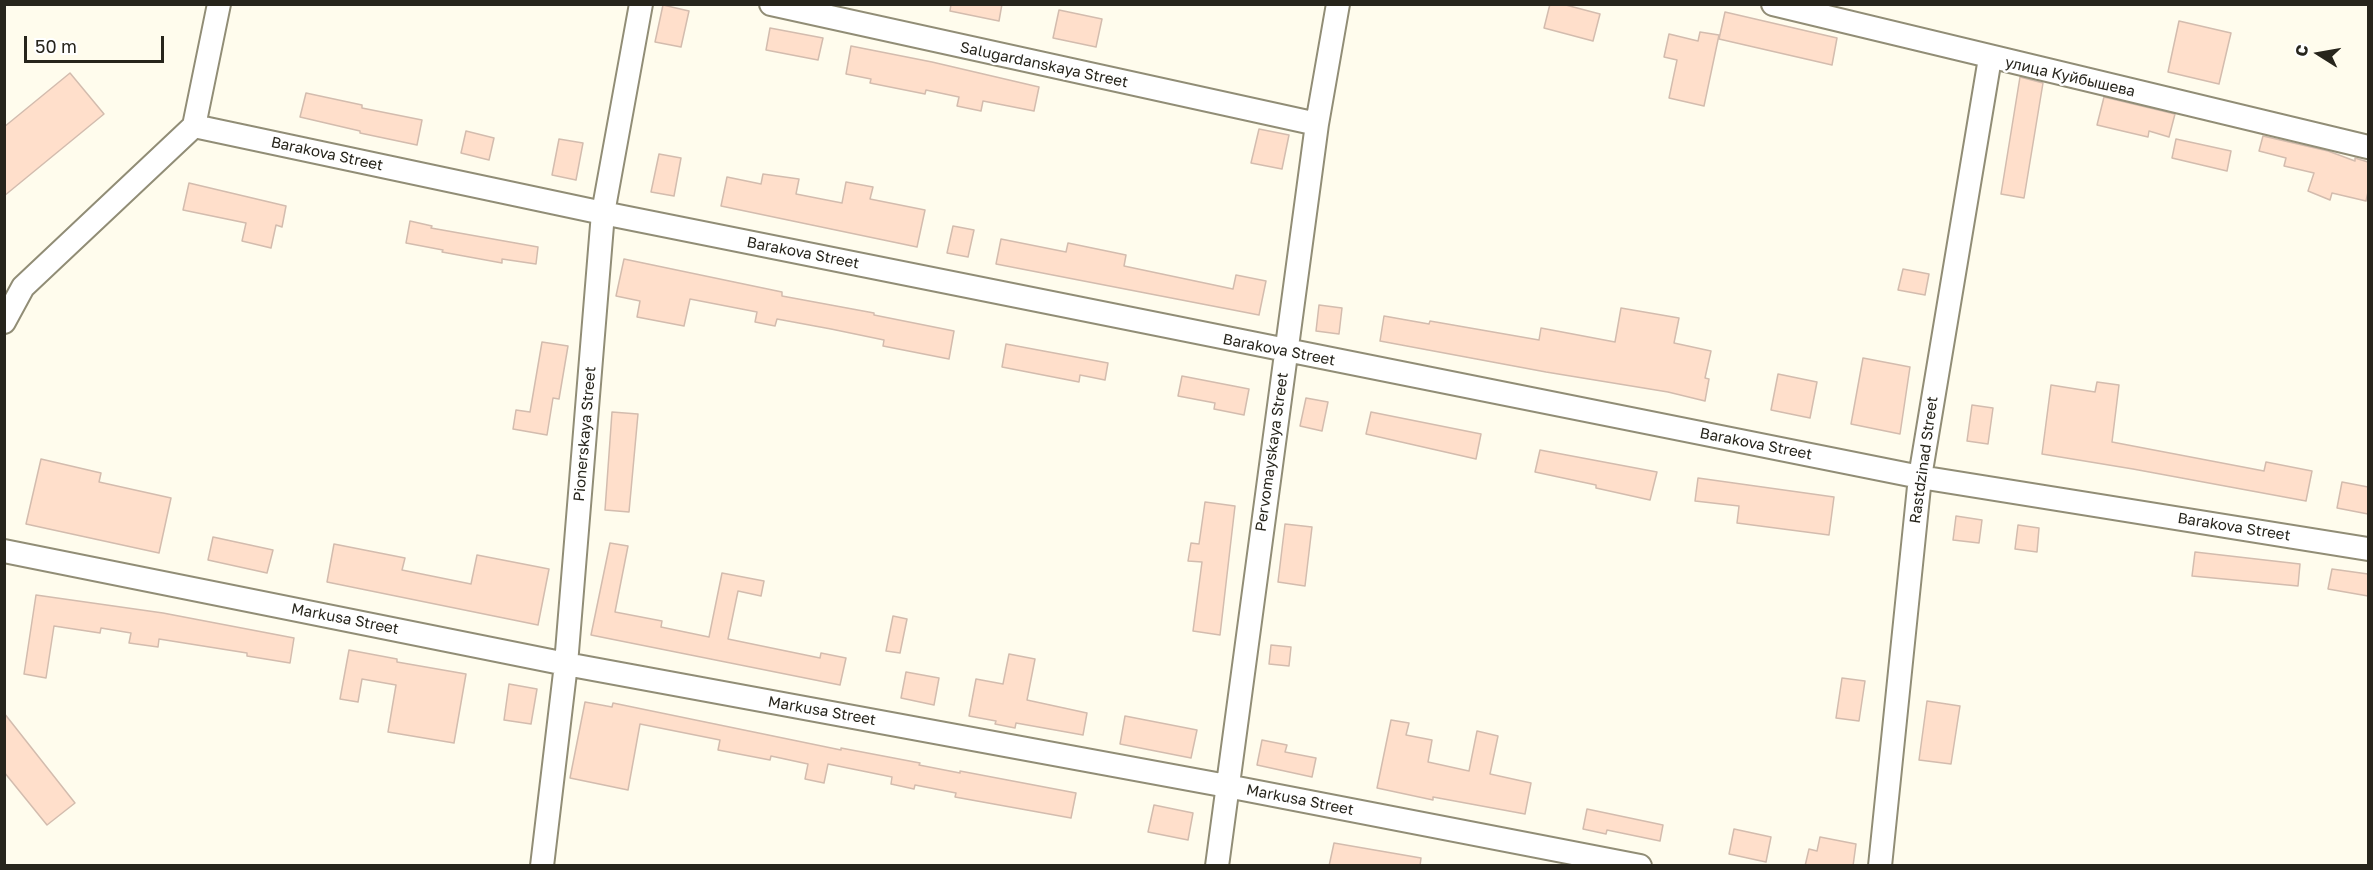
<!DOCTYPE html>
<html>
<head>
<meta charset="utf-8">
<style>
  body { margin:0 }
  #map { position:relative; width:2373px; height:870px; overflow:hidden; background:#fffced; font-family:"Golos Text",sans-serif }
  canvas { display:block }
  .frame { position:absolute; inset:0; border:6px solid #27251c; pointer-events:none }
  .north { position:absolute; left:2289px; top:24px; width:60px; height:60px; -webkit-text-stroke:4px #fff; paint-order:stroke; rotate:281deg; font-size:16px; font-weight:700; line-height:24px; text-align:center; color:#27251c }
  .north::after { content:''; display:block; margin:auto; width:21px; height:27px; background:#27251c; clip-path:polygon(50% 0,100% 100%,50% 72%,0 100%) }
  .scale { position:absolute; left:24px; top:36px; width:140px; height:27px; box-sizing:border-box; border:3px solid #27251c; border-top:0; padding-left:8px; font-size:18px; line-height:21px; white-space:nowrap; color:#27251c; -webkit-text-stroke:4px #fff; paint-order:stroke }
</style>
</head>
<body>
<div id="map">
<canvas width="2373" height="870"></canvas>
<div class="frame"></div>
<div class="north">С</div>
<div class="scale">50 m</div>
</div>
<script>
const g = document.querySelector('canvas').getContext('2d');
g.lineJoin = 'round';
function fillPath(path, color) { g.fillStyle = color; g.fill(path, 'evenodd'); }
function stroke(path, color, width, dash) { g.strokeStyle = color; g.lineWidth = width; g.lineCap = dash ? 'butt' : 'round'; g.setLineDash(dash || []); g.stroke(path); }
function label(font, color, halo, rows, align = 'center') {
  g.font = font + ' "Golos Text",sans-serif'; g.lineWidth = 5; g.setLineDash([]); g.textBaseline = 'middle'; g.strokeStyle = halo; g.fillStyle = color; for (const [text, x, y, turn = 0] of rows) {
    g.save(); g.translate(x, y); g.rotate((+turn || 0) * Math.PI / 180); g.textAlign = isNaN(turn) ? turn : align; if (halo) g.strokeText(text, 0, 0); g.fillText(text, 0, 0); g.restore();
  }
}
const building = new Path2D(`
  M951 4H1002L999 21 950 11Z
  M1550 4H1562L1600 14 1593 41 1544 28Z
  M663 5 689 11 681 47 655 42Z
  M1059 10 1102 19 1096 47 1053 38Z
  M1725 12 1837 38 1832 65 1719 39Z
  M2179 21 2231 33 2219 84 2168 72Z
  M770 28 823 38 818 60 766 50Z
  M1700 32 1719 35 1704 106 1669 98 1677 60 1664 57 1669 34 1698 41Z
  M851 46 932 62 1039 87 1034 111 983 101 981 111 957 106 959 97 926 90 925 94 870 83 871 79 846 74Z
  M70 73 104 114 4 196V127Z
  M2020 77 2043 83 2024 198 2001 194Z
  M306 93 362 105V108L422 120 417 145 360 133V131L300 117Z
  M2104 97 2175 114 2169 137 2149 131 2148 137 2097 125Z
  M1259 129 1289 135 1282 169 1251 163Z
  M466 131 494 138 489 160 461 153Z
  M2263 136 2328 151 2355 161V158L2368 162V192L2366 201 2332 193 2330 200 2308 191 2314 173 2284 166 2286 158 2259 151Z
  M559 139 583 143 576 180 552 175Z
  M2176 139 2231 151 2227 171 2172 158Z
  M659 154 681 158 674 196 651 192Z
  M763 174 799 179 796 194 842 203 846 182 873 187 870 199 925 210 917 247 721 206 727 177 761 184Z
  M189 183 286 206 282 227 276 225 271 248 242 241 246 223 183 210Z
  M410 221 432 226 431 228 538 247 536 264 502 259V263L442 252 443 250 406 243Z
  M953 226 974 230 968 257 947 253Z
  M1001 239 1066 252 1068 243 1126 255 1124 266 1233 289 1236 275 1266 281 1259 315 996 264Z
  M624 259 782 292V296L874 313V315L954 331 949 359 883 346 884 340 831 329 777 319 775 326 755 322 757 312 690 299 684 326 637 317 640 301 616 296Z
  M1903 269 1929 274 1925 295 1898 290Z
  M1319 305 1342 308 1339 334 1316 331Z
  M1621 308 1679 318 1674 343 1711 351 1705 378 1709 379 1705 401 1668 392 1546 372 1380 341 1384 316 1429 324 1430 321 1539 340 1541 328 1615 342Z
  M542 342 568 346 559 399 553 398 547 435 513 429 516 410 530 412Z
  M1006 344 1108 363 1105 380 1080 375 1079 382 1002 367Z
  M1863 358 1910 367 1900 434 1851 424Z
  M1778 374 1817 382 1810 418 1771 410Z
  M1182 376 1249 389 1244 415 1214 409 1215 403 1178 396Z
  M2097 382 2119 385 2112 442 2264 471 2266 462 2312 471 2306 501 2133 469 2042 454 2051 385 2095 392Z
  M1306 398 1328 402 1322 431 1300 426Z
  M1972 405 1993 408 1988 444 1967 441Z
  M612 412 638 414 629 512 605 510Z
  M1371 412 1481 434 1476 459 1366 434Z
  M1540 450 1657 472 1650 500 1596 488V485L1535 472Z
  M41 459 101 473 99 482 171 498 159 553 26 524Z
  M1698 478 1834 497 1829 535 1737 523 1739 506 1695 501Z
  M2342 482 2368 487V514L2337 508Z
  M1205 502 1235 506 1220 635 1193 631 1202 562 1188 561 1191 543 1199 544Z
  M1956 516 1982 520 1979 543 1953 540Z
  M1285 524 1312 527 1305 586 1278 582Z
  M2018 525 2039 528 2037 552 2015 549Z
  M213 537 273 550 267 573 208 560Z
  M610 543 628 546 615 612 662 621 661 627 709 637 722 573 764 581 761 596 738 591 728 639 820 658 821 653 846 658 840 685 591 635Z
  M334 544 405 558 402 570 471 584 477 555 549 569 538 625 327 582Z
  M2195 552 2300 564 2298 586 2192 576Z
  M2332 569 2368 574V596L2328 589Z
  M36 595 163 613 294 638 290 663 247 656V653L159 639 158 647 129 643 131 633 101 628 100 633 54 626 46 678 24 674Z
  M893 616 907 619 900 653 886 651Z
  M1271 645 1291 647 1289 666 1269 664Z
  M349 650 397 659V662L466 674 454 743 388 732 396 685 362 679 358 702 340 699Z
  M1009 654 1035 659 1027 700 1087 713 1083 735 1016 723 1015 728 995 724 996 721 969 716 976 679 1003 684Z
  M906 672 939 678 934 705 901 698Z
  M1842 678 1865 681 1859 721 1836 718Z
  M509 684 537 689 531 724 504 720Z
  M1927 701 1960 706 1951 764 1919 760Z
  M585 702 612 707 613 703 841 750V748L920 763 919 765 960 773V771L1076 793 1071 818 955 797 956 793 915 785 914 789 891 784 892 777 828 764 824 783 805 779 808 764 771 756 770 760 718 750 720 740 640 724 628 790 570 778Z
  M4 713 75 803 47 825 4 772Z
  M1125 716 1197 730 1191 758 1120 744Z
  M1391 720 1409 723 1406 735 1432 740 1428 762 1469 771 1477 731 1498 736 1490 774 1531 783 1525 814 1433 797V800L1377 788Z
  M1262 740 1287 745 1285 752 1316 758 1312 777 1257 765Z
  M1154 805 1193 813 1188 840 1148 832Z
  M1587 809 1663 825 1660 841 1607 830 1606 834 1583 829Z
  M1734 829 1771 837 1766 862 1729 854Z
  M1820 837 1856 844 1853 866H1805L1809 849 1817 851Z
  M1334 843 1421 858 1420 866H1329Z`);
fillPath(building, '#ffdfcb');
stroke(building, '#d3bcae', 1.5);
const minor = new Path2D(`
  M771 4 1317 124
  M1773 4 2368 147
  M194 126 603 213 1920 477 2368 549
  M4 322 23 287 194 126 219 4
  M4 551 566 664 1227 786 1640 866
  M542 866 566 664 603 213 641 4
  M1217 866 1317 124 1338 4
  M1880 866 1920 477 1990 58`);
stroke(minor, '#918d76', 26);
stroke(minor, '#fff', 22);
label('15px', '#27251c', '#fff', [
  ["Salugardanskaya Street",1044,65,12],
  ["улица Куйбышева",2070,77,13],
  ["Barakova Street",327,154,12],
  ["Barakova Street",803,253,11],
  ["Barakova Street",1279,350,11],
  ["Pionerskaya Street",585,434,-85],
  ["Barakova Street",1756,444,11],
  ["Pervomayskaya Street",1272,452,-82],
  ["Rastdzinad Street",1924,460,-82],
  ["Barakova Street",2234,527,9],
  ["Markusa Street",345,619,11],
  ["Markusa Street",822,711,10],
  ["Markusa Street",1300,800,11]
]);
</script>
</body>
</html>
